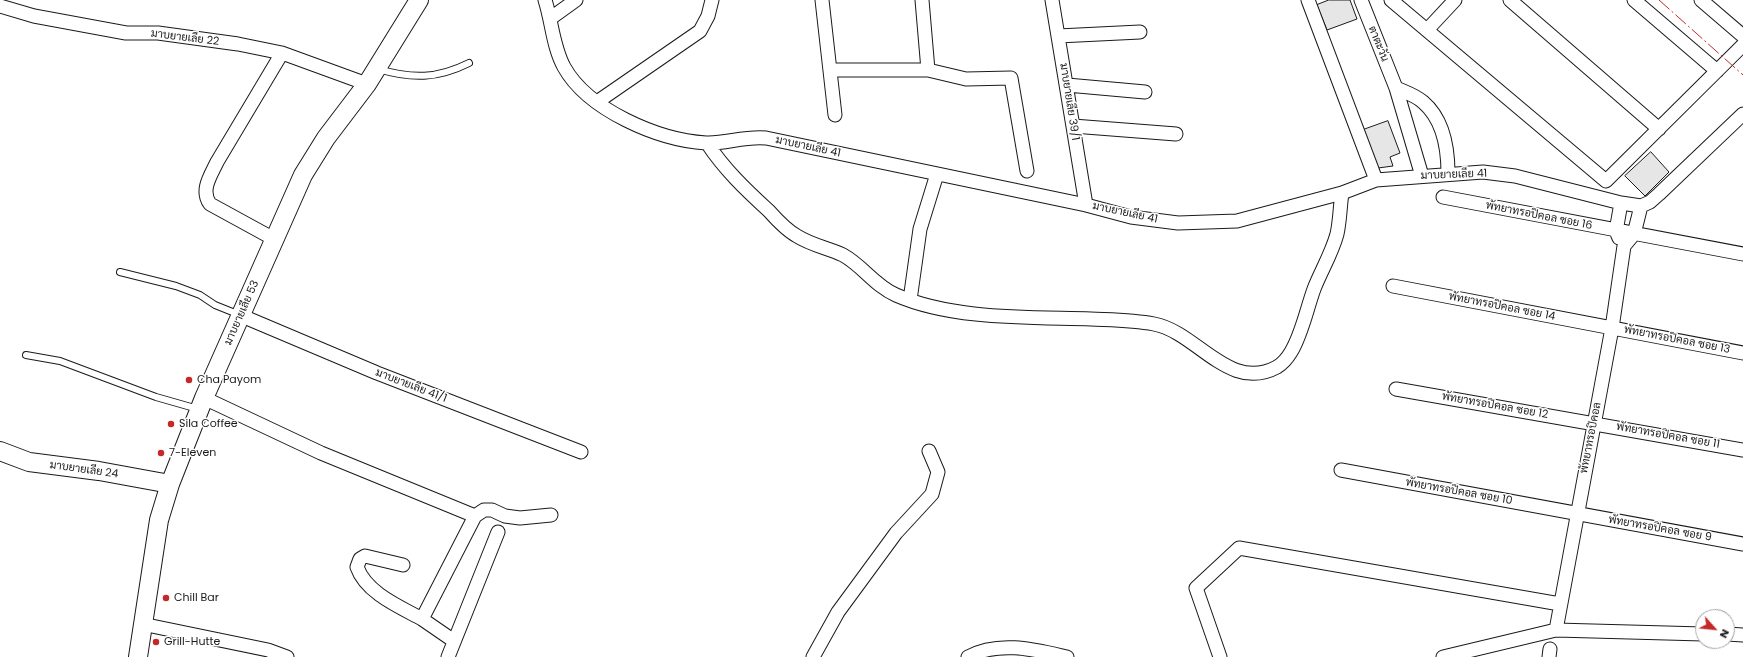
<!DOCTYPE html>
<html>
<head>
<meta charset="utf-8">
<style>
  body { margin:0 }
  #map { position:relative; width:1743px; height:657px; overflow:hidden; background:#fff; font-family:Poppins,sans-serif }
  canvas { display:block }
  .north { position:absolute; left:1695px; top:609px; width:40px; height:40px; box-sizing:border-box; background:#fff; border:1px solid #a3a3a3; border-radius:50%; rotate:117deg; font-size:11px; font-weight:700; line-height:16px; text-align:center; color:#1a1a1a }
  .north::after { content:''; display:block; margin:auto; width:14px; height:18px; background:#c62828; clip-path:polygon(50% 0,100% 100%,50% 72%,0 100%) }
</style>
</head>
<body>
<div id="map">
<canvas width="1743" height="657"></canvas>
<div class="north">N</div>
</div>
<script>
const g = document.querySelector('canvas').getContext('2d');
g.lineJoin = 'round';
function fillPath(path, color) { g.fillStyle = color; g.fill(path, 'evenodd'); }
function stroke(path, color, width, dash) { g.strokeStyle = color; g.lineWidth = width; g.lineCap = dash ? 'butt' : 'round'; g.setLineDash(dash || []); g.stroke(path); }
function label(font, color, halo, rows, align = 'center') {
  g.font = font + ' Poppins,Sarabun,sans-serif'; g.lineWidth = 3; g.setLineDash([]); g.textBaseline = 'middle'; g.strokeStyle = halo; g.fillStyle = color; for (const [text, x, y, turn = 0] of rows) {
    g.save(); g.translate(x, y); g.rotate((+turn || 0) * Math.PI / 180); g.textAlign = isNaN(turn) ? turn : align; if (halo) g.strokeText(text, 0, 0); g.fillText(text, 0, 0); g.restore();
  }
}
const building = new Path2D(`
  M1329 0H1350L1357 19 1327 30 1317 5Z
  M1388 121 1400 153 1390 157 1393 166 1378 168 1363 130Z
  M1651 152 1669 172 1645 196 1625 176Z`);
fillPath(building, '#e6e6e6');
stroke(building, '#1a1a1a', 1);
const lane = new Path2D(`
  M378 69C412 79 437 79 469 63
  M120 272 176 286 200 295 215 305 240 315
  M26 355 60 361 156 397 198 409`);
const street = new Path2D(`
  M545 0C552 22 553 47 564 67 588 110 658 140 706 143 725 144 744 136 766 138L1086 205 1131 217 1178 223 1237 221 1342 193 1376 180 1483 172 1515 176 1621 203 1641 206 1650 202 1659 194 1743 114
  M822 0 835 115
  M922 0 928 70
  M1052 0 1086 205
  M1308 0 1376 180
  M1361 0 1396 88 1422 176
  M1391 0 1606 181 1743 45
  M1510 0 1659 129
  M1634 0 1717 71
  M1701 0 1743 36
  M0 6 34 16 126 33H158L238 44 282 53 367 84
  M551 18 576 0
  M1427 30 1455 0
  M1058 36 1140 32
  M830 70H928L966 79 1011 78 1027 171
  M1067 85 1145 92
  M1396 88C1405 92 1415 95 1423 102 1443 119 1448 149 1448 173
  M597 102 700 31 708 16 712 0
  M1073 126 1176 134
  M707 143C724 169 746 190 769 211 777 220 786 230 797 236 811 245 828 248 843 255 863 266 875 286 896 295 953 320 1030 317 1091 319 1112 320 1133 320 1154 324 1197 332 1229 393 1277 367 1282 364 1288 357 1291 352 1302 334 1307 308 1314 289 1321 271 1332 253 1337 234 1340 221 1340 206 1342 193
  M1443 197 1743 254
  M1619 238 1616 231 1621 203
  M274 239 210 204C200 190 211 175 217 162L282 53
  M1393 286 1743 353
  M910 300 920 229 937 174
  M242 316 377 373 581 452
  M1396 389 1743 450
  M204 398 321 453 475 516
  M1341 470 1743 544
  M403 565 365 556 360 559 357 567C366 593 400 607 422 619
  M142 624 268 650 287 657
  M1556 630 1612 328 1624 246 1634 234 1641 206
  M1727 634 1743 635
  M454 641 422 619 475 516 484 510H492L505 516 520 518 551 515
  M448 657 498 532
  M813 657 838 612 896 533 932 494 938 472 929 451
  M968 657C999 640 1036 650 1067 657
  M1220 657 1196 588 1239 548 1560 604
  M1443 657 1556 630 1703 634
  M1549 657 1550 649`);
const secondary = new Path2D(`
  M0 451 29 462 99 471 170 484
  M138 657 159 520 170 484 204 398 303 175 326 138 367 84 419 0`);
stroke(lane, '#1a1a1a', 8);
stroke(street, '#1a1a1a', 15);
stroke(secondary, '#1a1a1a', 20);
stroke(lane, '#fff', 6);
stroke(street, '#fff', 13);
stroke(secondary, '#fff', 18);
stroke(new Path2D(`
  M1659 0 1743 75`), '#c62828', 1, [14, 3, 2, 3]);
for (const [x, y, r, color] of [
  [189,380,4,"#c62828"],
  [171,424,4,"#c62828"],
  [161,453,4,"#c62828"],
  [166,598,4,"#c62828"],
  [156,642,4,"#c62828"]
]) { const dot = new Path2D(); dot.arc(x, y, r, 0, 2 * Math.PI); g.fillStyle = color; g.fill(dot); stroke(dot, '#fff', 1.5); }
label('11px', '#1a1a1a', '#fff', [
  ["มาบยายเลีย 22",185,38,7],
  ["ตาตะวัน",1378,44,68],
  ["มาบยายเลีย 39/1",1069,102,81],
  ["มาบยายเลีย 41",808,147,12],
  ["มาบยายเลีย 41",1454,175,-2],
  ["มาบยายเลีย 41",1125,213,12],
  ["พัทยาทรอปิคอล ซอย 16",1539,216,11],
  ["พัทยาทรอปิคอล ซอย 14",1502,307,11],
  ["มาบยายเลีย 53",242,313,-66],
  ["พัทยาทรอปิคอล ซอย 13",1677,340,11],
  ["มาบยายเลีย 41/1",411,386,21],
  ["พัทยาทรอปิคอล ซอย 12",1495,406,10],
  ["พัทยาทรอปิคอล ซอย 11",1668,436,10],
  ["พัทยาทรอปิคอล",1591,438,-79],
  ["มาบยายเลีย 24",84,470,8],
  ["พัทยาทรอปิคอล ซอย 10",1459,492,10],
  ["พัทยาทรอปิคอล ซอย 9",1660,529,10]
]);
label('11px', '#1a1a1a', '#fff', [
  ["Cha Payom",197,380],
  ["Sila Coffee",179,424],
  ["7-Eleven",169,453],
  ["Chill Bar",174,598],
  ["Grill-Hutte",164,642]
], 'left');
</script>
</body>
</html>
